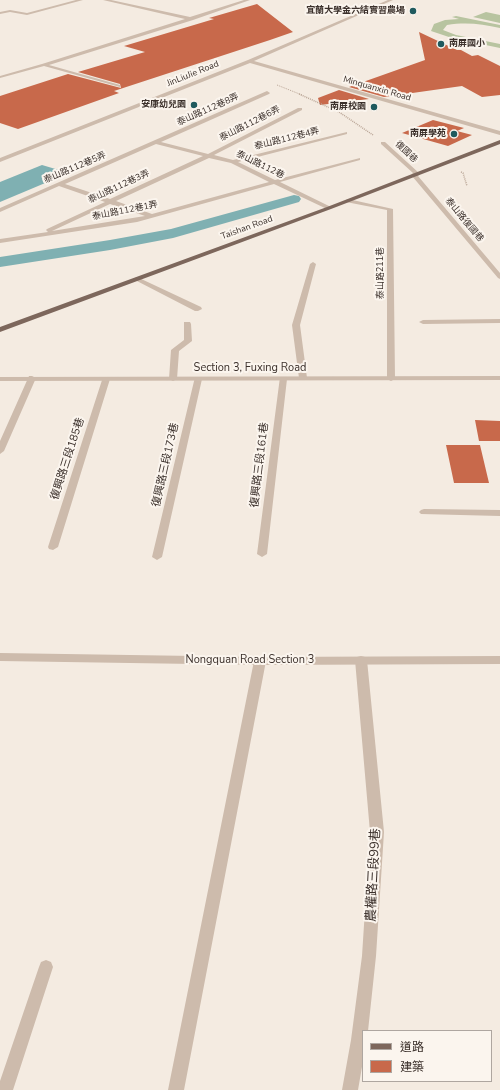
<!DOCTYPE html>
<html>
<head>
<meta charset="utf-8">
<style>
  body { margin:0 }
  #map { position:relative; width:500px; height:1090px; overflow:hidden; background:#f4ebe1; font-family:"Nunito Sans","Noto Sans TC",sans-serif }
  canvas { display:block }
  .legend { position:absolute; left:362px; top:1030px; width:130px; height:52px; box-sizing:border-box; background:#fbf5ee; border:1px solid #aea6a0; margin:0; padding:5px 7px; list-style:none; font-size:12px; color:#3b302b }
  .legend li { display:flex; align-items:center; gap:8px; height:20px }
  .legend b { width:20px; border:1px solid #aea6a0 }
</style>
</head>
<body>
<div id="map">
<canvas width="500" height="1090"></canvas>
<ul class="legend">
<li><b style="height:5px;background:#7d675c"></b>道路</li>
<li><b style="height:11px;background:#c8694b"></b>建築</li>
</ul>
</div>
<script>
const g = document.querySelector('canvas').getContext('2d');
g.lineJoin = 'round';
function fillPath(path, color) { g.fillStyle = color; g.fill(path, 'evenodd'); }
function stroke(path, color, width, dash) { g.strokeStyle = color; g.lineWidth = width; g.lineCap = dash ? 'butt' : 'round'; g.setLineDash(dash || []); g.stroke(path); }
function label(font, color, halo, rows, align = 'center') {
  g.font = font + ' "Nunito Sans","Noto Sans TC",sans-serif'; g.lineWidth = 4; g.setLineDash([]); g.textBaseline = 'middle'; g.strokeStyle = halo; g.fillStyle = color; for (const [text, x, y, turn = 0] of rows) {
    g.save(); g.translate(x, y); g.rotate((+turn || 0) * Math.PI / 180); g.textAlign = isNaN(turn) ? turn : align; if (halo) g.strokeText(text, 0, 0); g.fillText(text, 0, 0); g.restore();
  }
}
fillPath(new Path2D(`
  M486 12 500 15V23L473 17Z
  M456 16 500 25V28C482 24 466 22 447 25L443 30 456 35 500 44V48L452 38 431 31 434 24 445 20 459 19 452 17Z`), '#b8c4a0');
fillPath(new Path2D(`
  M42 165 69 173 0 202V182Z`), '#7fb0b2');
fillPath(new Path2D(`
  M294 195 299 196 301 199 299 202 173 238 110 250 0 267V257L110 240 171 229Z`), '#7fb0b2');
fillPath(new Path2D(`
  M257 4 293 32 270 40 114 91 119 93 18 129 0 123V96L68 74 121 88 120 84 78 72 145 52 124 46 214 19 209 18Z
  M419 32 457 50H461L472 56 478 55 500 66V95L482 97 462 86 384 97 349 87 425 60Z
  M339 90 369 99 320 105 318 98Z
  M433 120 464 128 457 131 472 135 448 146 402 133Z
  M475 420 500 421V441H479Z
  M446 445H480L489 483H454Z`), '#c8694b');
stroke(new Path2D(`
  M277 85 302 95`), '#b9a596', 1, [1, 1]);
stroke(new Path2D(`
  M299 94 339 112 373 135
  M461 172 463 173 467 186`), '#b9a596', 1.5, [1, 1]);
fillPath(new Path2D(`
  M76 0H83L27 15 10 12 0 14V12L10 10 27 13Z
  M103 0H111L190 17 244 0H250L193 20 49 65 120 85V87L44 66 0 78V76L42 64 185 19Z
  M267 91 270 93 269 94 161 142 208 154 298 108H302V110L214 155 233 160 347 132V134L238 162 275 180 360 158V160L280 182 331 207V209H327L274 184 137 222 0 243V239L48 232 46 230 47 229 105 202 59 186 0 212V208ZM156 144 203 156 110 199 65 184ZM209 158 231 163 269 182 152 214 116 201ZM110 204 145 216 52 231Z
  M381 142H385L419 173 420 174 418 176 500 273V279L498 278 412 176 411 175 413 173 381 144Z
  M348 199 393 209 395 379 391 381 387 379V210L346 202V200Z
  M313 262 316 264 300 325 307 378 303 380 299 378 292 325 310 264Z
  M137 277 201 307 202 309 198 311H195L135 280V278Z
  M500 319V323L423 324 419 322 423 320Z
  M184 322H190L191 324 192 341 179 351 177 379 173 381 169 379 171 350 184 340Z
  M29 376H32L36 378 4 451 0 454V441Z
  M103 377H109L110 379 58 547 53 550 49 549 48 547Z
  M195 377H201L202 379 162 557 157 560 152 557Z
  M280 377H286L287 379 267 554 262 557 257 554Z
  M424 509 500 510V516L421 514 419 512 421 510Z
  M361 656 365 657 367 660 384 832 376 956 368 1031H363V1061L358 1090H342L351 1040 362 956 370 832 355 660 357 657Z
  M260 657 264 658 266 661 184 1090H168L254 661 256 658Z
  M46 960 51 962 53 967 13 1090H0V1081L39 967 41 962Z`), '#cdbbac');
fillPath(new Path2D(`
  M388 0H393L254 61 500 131V135L250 63 0 162V158L248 60Z
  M500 376V380L0 381V377Z
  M0 653 260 657 500 656V664L260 665 0 661Z`), '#cdbbac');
fillPath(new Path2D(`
  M500 140V144L331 209 0 332V327L327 207Z`), '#7d675c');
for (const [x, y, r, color] of [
  [413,11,4,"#1f5a5e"],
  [441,44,4,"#1f5a5e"],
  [194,105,4,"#1f5a5e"],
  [374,107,4,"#1f5a5e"],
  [454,134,4,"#1f5a5e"]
]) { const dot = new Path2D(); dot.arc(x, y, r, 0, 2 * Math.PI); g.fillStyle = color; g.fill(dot); stroke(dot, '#fbf5ee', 1.5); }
label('bold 9px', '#3b302b', '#fbf5ee', [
  ["宜蘭大學金六結實習農場",405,11],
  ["南屏國小",449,44,"left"],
  ["安康幼兒園",186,105],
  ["南屏校園",366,107],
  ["南屏學苑",446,134]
], 'right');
label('9px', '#3b302b', '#fbf5ee', [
  ["JinLiuJie Road",193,74,-22],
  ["Minquanxin Road",377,89,16],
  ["泰山路112巷8弄",208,110,-24],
  ["泰山路112巷6弄",250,124,-27],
  ["泰山路112巷4弄",287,139,-14],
  ["復國巷",406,152,43],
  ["泰山路112巷",260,165,26],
  ["泰山路112巷5弄",75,168,-23],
  ["泰山路112巷3弄",119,187,-25],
  ["泰山路112巷1弄",125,211,-11],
  ["泰山路復國巷",464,220,50],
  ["Taishan Road",247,228,-20],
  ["泰山路211巷",381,273,-90]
]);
label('11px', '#3b302b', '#fbf5ee', [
  ["Section 3, Fuxing Road",250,368],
  ["復興路三段185巷",68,459,-72],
  ["復興路三段173巷",166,465,-77],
  ["復興路三段161巷",260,465,-83],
  ["Nongquan Road Section 3",250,660]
]);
label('13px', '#3b302b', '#fbf5ee', [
  ["農權路三段99巷",374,875,-87]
]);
</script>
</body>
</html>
